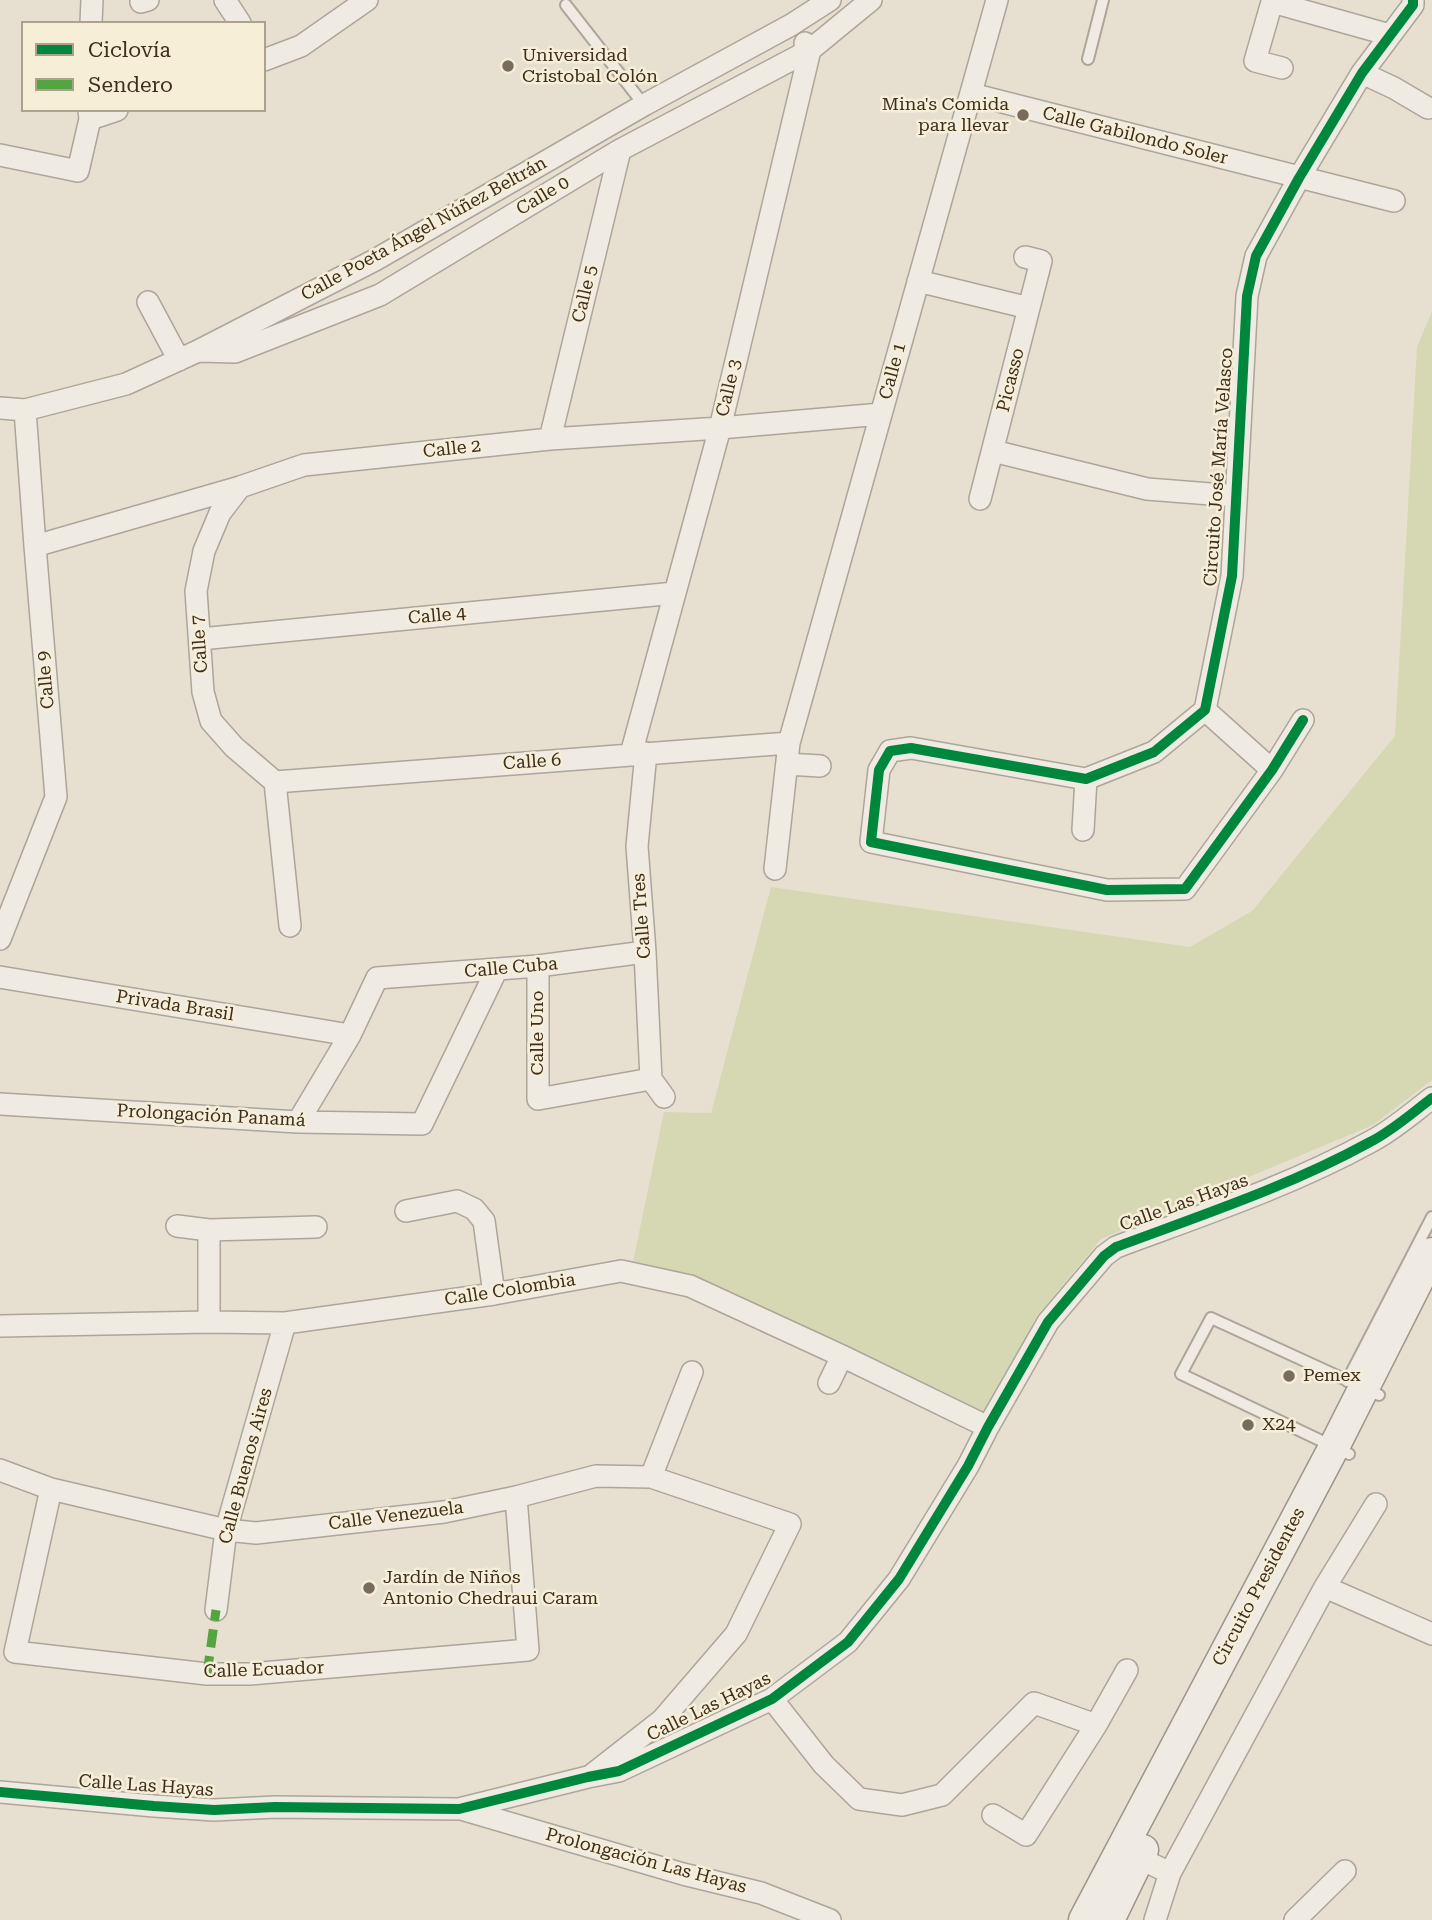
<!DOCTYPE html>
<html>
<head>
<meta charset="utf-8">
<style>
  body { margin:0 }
  #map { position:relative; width:1432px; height:1920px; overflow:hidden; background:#e7e0d1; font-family:"Roboto Serif",serif }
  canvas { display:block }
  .legend { position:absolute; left:21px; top:21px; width:245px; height:91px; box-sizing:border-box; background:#f7eed8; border:2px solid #ada18e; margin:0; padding:9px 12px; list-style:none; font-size:21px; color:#3d2e20 }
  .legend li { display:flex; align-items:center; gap:14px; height:35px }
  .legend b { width:35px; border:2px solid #ada18e }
</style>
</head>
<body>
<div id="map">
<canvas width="1432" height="1920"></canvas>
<ul class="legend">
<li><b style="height:9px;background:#00873e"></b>Ciclovía</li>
<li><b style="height:9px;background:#54a441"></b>Sendero</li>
</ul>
</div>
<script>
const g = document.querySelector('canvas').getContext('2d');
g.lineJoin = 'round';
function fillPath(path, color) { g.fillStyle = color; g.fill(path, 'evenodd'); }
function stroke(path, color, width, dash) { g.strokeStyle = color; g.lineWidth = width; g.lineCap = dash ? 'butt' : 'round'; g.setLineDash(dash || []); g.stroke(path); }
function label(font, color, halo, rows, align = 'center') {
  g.font = font + ' "Roboto Serif",serif'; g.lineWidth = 5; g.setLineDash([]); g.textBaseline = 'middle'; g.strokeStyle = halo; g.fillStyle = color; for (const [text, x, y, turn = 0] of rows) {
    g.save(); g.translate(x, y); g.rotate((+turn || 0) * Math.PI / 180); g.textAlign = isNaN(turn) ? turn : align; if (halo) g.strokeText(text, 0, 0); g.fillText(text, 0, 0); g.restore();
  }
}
fillPath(new Path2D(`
  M1432 311V1080L1373 1125 1101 1239 1037 1316 983 1417 697 1277 633 1262 664 1112 711 1113 771 887 1190 947 1252 911 1395 736 1417 347Z`), '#d6d7b3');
const lane = new Path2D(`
  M566 5 644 105
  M1088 59 1103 0
  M1347 1381 1432 1217
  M1349 1454 1181 1374 1211 1318 1379 1395`);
const street = new Path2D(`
  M225 0 240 23
  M141 2 148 0
  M91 23 92 0
  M264 60 301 46 367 0
  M1282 68 1255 61 1272 2 1390 35
  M1362 73 1394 88 1428 108
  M971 94 1394 201
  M90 119 117 110
  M0 155 78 171 90 119 89 110
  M918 281 1029 308
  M148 302 179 360
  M200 351 235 352 380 295 620 150 810 50 871 0
  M0 408 25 410 126 384 198 351 375 260 644 105 791 25 830 0
  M550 439 620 150
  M993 451 1147 489 1236 496
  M240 487 220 513 204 551 196 591 203 692 211 721 234 747 275 782
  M980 499 1041 261 1025 257
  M35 546 240 487 304 465 550 439 720 428 881 414
  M200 639 675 593
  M1205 710 1272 770
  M1303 720 1272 770 1185 889 1107 890 871 842 879 770 890 751 911 748 1086 779 1154 752 1205 710 1232 576 1247 296 1256 256 1299 178 1362 73 1413 5V0
  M646 753 637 846 645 952 651 1079
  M631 754 720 428 810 50 805 43
  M787 764 820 766
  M275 782 789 743
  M275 782 290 926
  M1083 830 1086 779
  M775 869 789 743 997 0
  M0 939 56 797 35 546 25 410
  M538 966V1099L651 1079
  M0 977 350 1035
  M651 1079 664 1097
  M0 1104 298 1122 422 1124 497 969
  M298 1122 350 1035 377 978 538 966 645 952
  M406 1211 457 1201 474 1209 484 1221 494 1294
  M177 1226 209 1230 316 1227
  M209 1322V1230
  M0 1326 209 1322 285 1323 494 1294 621 1271 690 1286 842 1356 988 1427
  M829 1383 842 1356
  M0 1470 51 1489 226 1530 256 1533 444 1512 516 1497 596 1476 651 1477 790 1524 736 1634 662 1720 593 1774
  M651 1477 692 1372
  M51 1489 15 1652 207 1674H250L528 1650 516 1497
  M1325 1587 1432 1634
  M216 1610 226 1530 285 1323
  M772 1699 824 1765 859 1799 902 1805 942 1795 1034 1703 1096 1725
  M0 1792 154 1806 214 1810 275 1807 459 1809 588 1777 619 1771 772 1699 848 1642 899 1579 968 1466 988 1427 1048 1322 1104 1256 1116 1247C1202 1215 1290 1186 1370 1142 1392 1131 1412 1113 1432 1098
  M461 1809 683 1874 761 1893 830 1920
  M993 1815 1026 1835 1096 1725 1127 1670
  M1139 1858 1170 1873 1155 1920
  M1170 1873 1325 1587 1376 1504
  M1295 1920 1345 1871`);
const secondary = new Path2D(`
  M1084 1920 1334 1447 1432 1253
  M1109 1920 1143 1850`);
stroke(lane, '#ada599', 14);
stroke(street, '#ada599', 24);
stroke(secondary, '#9c958a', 33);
stroke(lane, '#efebe3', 10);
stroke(street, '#efebe3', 21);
stroke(secondary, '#efebe3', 30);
stroke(new Path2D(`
  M207 1674 216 1610`), '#54a441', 9, [18, 9]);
stroke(new Path2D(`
  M1303 720 1272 770 1185 889 1107 890 871 842 879 770 890 751 911 748 1086 779 1154 752 1205 710 1232 576 1247 296 1256 256 1299 178 1362 73 1413 5V0
  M0 1792 154 1806 214 1810 275 1807 459 1809 588 1777 619 1771 772 1699 848 1642 899 1579 968 1466 988 1427 1048 1322 1104 1256 1116 1247C1202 1215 1290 1186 1370 1142 1392 1131 1412 1113 1432 1098`), '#00873e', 10);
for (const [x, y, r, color] of [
  [508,66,7,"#786c5e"],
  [1023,115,7,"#786c5e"],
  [1289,1376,7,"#786c5e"],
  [1248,1425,7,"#786c5e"],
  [369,1588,7,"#786c5e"]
]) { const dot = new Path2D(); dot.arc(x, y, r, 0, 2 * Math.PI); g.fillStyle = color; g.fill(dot); stroke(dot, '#f7eed8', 2.5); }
label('18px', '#3d2e20', '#f7eed8', [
  ["Universidad",522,56],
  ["Cristobal Colón",522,77],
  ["Mina's Comida",1009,105,"right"],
  ["para llevar",1009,126,"right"],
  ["Pemex",1303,1376],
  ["X24",1262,1425],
  ["Jardín de Niños",383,1578],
  ["Antonio Chedraui Caram",383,1599]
], 'left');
label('18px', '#3d2e20', '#f7eed8', [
  ["Calle Gabilondo Soler",1135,136,14],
  ["Calle 0",543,196,-31],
  ["Calle Poeta Ángel Núñez Beltrán",424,229,-29],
  ["Calle 5",585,294,-77],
  ["Calle 1",893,371,-75],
  ["Picasso",1011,380,-76],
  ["Calle 3",729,388,-77],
  ["Calle 2",452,449,-6],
  ["Circuito José María Velasco",1219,467,-86],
  ["Calle 4",437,616,-5],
  ["Calle 7",200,644,-94],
  ["Calle 9",46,680,-95],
  ["Calle 6",532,762,-4],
  ["Calle Tres",642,916,-94],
  ["Calle Cuba",511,968,-5],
  ["Privada Brasil",175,1006,9],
  ["Calle Uno",538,1033,-90],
  ["Prolongación Panamá",211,1116,3],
  ["Calle Las Hayas",1184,1203,-20],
  ["Calle Colombia",510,1290,-9],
  ["Calle Buenos Aires",246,1466,-75],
  ["Calle Venezuela",396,1516,-7],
  ["Circuito Presidentes",1259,1587,-62],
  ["Calle Ecuador",264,1670,-2],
  ["Calle Las Hayas",709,1707,-26],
  ["Calle Las Hayas",146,1786,4],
  ["Prolongación Las Hayas",646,1861,15]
]);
</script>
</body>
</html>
